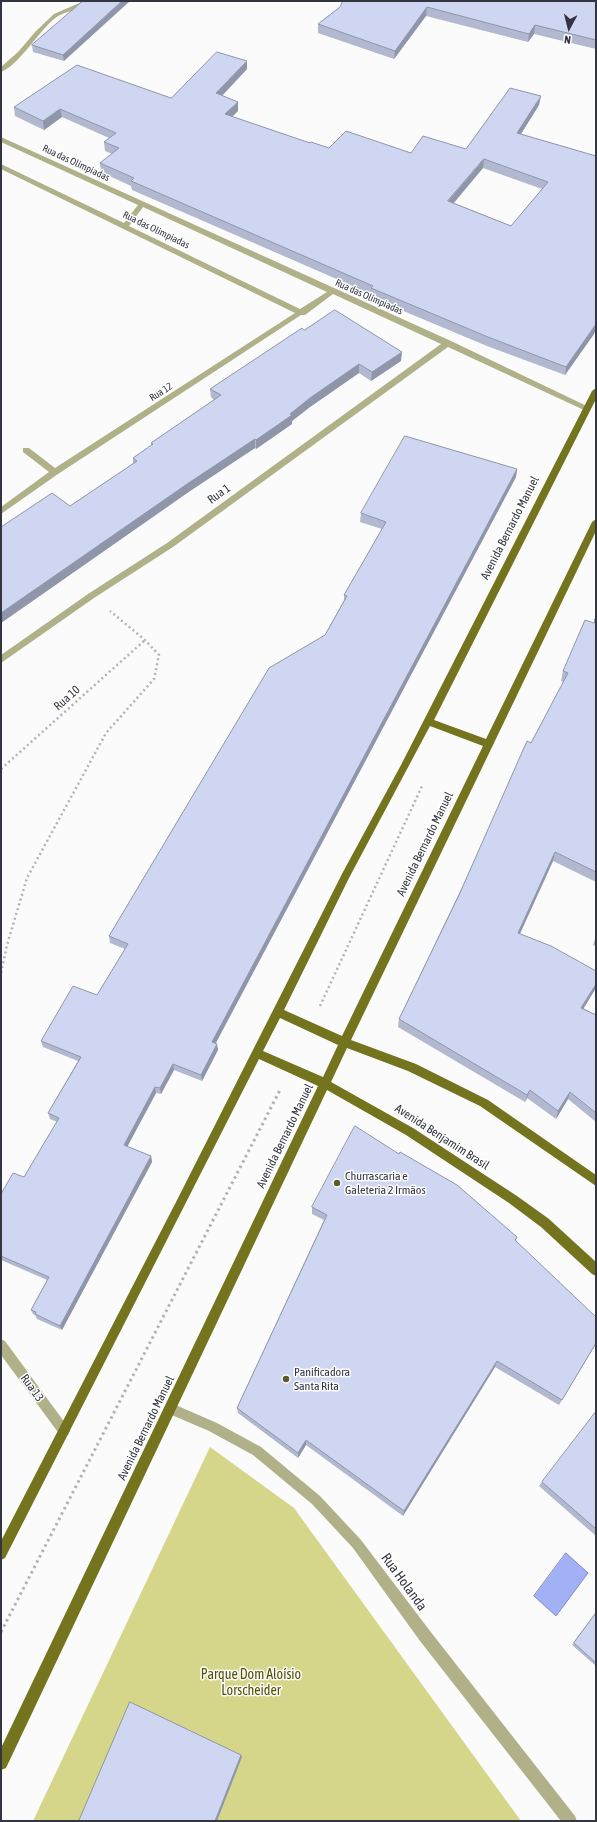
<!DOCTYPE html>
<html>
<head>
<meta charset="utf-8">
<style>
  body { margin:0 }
  #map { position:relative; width:597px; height:1822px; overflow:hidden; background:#fbfbfb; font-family:"Asap Condensed",sans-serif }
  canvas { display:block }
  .frame { position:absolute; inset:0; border:2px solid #333641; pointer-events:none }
  .north { position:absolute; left:549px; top:8px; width:40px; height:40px; -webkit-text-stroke:3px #fff; paint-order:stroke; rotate:187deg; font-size:11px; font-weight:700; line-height:16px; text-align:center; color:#333641 }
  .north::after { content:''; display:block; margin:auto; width:14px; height:18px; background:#333641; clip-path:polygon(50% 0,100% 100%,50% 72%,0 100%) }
</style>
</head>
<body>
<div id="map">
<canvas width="597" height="1822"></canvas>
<div class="frame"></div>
<div class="north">N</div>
</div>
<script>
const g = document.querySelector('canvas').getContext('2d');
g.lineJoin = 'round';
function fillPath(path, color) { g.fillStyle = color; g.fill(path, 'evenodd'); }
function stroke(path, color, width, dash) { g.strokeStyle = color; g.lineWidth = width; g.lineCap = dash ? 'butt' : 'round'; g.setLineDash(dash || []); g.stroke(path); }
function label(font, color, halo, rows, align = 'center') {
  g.font = font + ' "Asap Condensed",sans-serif'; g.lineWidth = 3; g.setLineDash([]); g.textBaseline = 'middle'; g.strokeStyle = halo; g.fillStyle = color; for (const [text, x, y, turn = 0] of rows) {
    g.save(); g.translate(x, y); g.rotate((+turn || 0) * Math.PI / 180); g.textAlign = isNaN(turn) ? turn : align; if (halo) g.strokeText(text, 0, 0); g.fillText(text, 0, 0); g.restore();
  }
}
fillPath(new Path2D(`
  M210 1447 294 1508 521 1821H33Z`), '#d5d68a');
const water = new Path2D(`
  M566 1553 588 1573 556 1616 534 1596Z`);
fillPath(water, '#a2b1f5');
stroke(water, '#818cbf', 1);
stroke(new Path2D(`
  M1 769 145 640
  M1 973 7 945 27 878 106 733 154 679 159 655 145 640 110 611
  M320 1006 423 784`), '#b2b3b7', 2.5, [2, 3]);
stroke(new Path2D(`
  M1 1632 280 1090`), '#b2b3b7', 3, [2.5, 3.5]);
fillPath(new Path2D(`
  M84 1H92C83 9 69 10 58 16 40 28 20 65 1 72V67L18 52 36 31 54 14Z
  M1 137 451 341 591 408 587 411 584 410 448 347 173 547 94 598 1 663V655L88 594 167 543 441 344 333 294 305 315H301L58 474 1 514V507L49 472 23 452V448H29L55 468 295 313 1 169V164L3 165 124 223 138 205 1 142ZM143 207 327 292 300 309 129 226Z
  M1 1339 5 1341 68 1427 70 1431 68 1435 64 1437 60 1435 1 1355Z
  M171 1403 217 1423 261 1447 320 1496 361 1540 430 1631 575 1816 577 1821H561L420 1641 353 1548 312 1504 253 1455 209 1431 167 1413 165 1409 167 1405Z`), '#b0b189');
fillPath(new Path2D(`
  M596 388V399L434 720 486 739 592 522 596 519V531L351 1040 416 1064 488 1100 596 1175V1186L480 1106 408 1071 347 1048 331 1082 413 1128 517 1196 549 1219 596 1262V1276L592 1274 541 1227 509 1203 406 1135 327 1090 6 1768 1 1770V1748L318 1086 259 1059 5 1558 1 1560V1541L175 1204 343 872 401 765 592 391ZM430 726 483 746 342 1036 284 1010 349 878ZM280 1018 338 1045 323 1077 263 1051Z`), '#74731e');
fillPath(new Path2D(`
  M596 1V49L534 34 528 42 426 16 394 59 318 33V24L340 7Z
  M82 2 64 61 33 52 32 45Z
  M247 61V69L222 96 238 111 232 117 310 143 329 148 411 153 466 149 539 105 521 134 596 156 594 334 565 375 487 346 370 297 371 294 132 190 131 186 101 172 100 163 112 154 105 151 104 142 109 138 62 117 44 130 15 116 14 107 171 98ZM483 168 542 189 511 226 453 203Z
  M304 330 401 361 371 381 359 373 310 407 292 421V424L256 449 255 448 190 491 1 623V527L70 506 133 464V458L151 446V443L214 400 211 397 210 389Z
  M517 469 516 477 216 1043 218 1050 202 1081 174 1070 161 1094 156 1093 127 1147 151 1156 152 1162 62 1330 37 1319 35 1315 33 1314 31 1310 47 1280 1 1260V1194L24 1177 57 1122 50 1119 48 1113 78 1061 43 1047 41 1041 97 995 125 949 110 943 109 936 325 635 344 600V595L382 529 360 522 361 513Z
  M596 620V882L553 861 520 934 596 988 583 1008 596 1015V1122L568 1099 556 1119 527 1098 525 1102 398 1027 399 1019 531 743 564 682 561 681 563 671 594 623Z
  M596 936V946L593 945Z
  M312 1207 517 1237 516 1240 596 1344 559 1405 495 1367 403 1516 306 1445 298 1458 238 1413 237 1408 324 1220 312 1214Z
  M596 1415V1536L539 1486 542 1482Z
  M596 1612V1666L572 1645Z`), '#b1b8d0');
fillPath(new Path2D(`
  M122 1H130L64 61 63 55Z
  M427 7 426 16 394 59 395 51Z
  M535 25 534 34 528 42 529 34Z
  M247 61V69L216 102V93Z
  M541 96 539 105 516 142 517 133Z
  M238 102V111L225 123V114Z
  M60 109 62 117 44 130 43 121Z
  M484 159 483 168 448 210V201Z
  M596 324V330L594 334 565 375 566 367Z
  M402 352 401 361 371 381 372 372Z
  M359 364V373L310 407 292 421V424L256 449V440L310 398Z
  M255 439V448L190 491 1 623V613L190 482Z
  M517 469 516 477 213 1048 212 1042Z
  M555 852 553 861 516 942 518 933Z
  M596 984V988L579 1016 581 1008Z
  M217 1044 218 1050 202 1081 201 1075Z
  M173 1064 174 1070 161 1094 160 1088Z
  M155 1087 156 1093 125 1151 124 1145Z
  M530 1090 527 1098 525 1102 527 1095Z
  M570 1092 568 1099 556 1119 558 1111Z
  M151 1156 152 1162 62 1330 60 1326Z
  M497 1361 495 1367 403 1516 404 1511Z
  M306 1440V1445L298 1458V1453Z
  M241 1755 242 1757 217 1821H215Z`), '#9096a9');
const building = new Path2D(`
  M83 1H122L63 55 32 45Z
  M343 1H596V40L535 25 529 34 427 7 395 51 318 24 340 7Z
  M217 52 247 61 216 93 238 102 225 114 310 143 311 142 329 148 346 131 411 153 423 136 466 149 510 88 541 96 517 133 596 156V324L566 367 488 337 371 288 373 286 131 181 134 178 100 163 119 148 104 142 116 133 60 109 43 121 14 107 77 65 171 98ZM484 159 548 182 511 226 448 201Z
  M335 310 402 352 372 372 359 364 310 398 290 414 292 415 256 440 255 439 190 482 1 613V527L52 493 70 506 137 461 133 458 153 444 151 443 221 395 210 389 302 328 304 330Z
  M405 436 517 469 212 1042 217 1044 201 1075 173 1064 160 1088 155 1087 124 1145 151 1156 60 1326 35 1314 36 1312 31 1310 49 1277 1 1256V1194L13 1173 24 1177 59 1118 48 1113 81 1057 41 1041 73 986 97 995 128 944 109 936 269 668 325 635 347 596 344 595 386 522 361 513Z
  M595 619 596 620V872L555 852 518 933 551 946 596 971V984L581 1008 596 1015V1113L570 1092 558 1111 530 1090 527 1095 399 1019 459 895 527 741 531 743 568 673 563 671 585 620 594 623Z
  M355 1126 399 1154 400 1152 457 1185 517 1237 515 1240 596 1317V1343L562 1400 497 1361 404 1511 306 1440 298 1453 237 1408 327 1215 312 1207Z
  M595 1413 596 1415V1529L542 1482Z
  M596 1613V1663L574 1643Z
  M130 1702 241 1755 215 1821H79Z`);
fillPath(building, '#ced6f2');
stroke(building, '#9096a9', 1);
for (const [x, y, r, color] of [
  [337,1183,4,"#5c5c29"],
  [286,1379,4,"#5c5c29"]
]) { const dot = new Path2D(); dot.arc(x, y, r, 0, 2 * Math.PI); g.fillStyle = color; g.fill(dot); stroke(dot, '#fff', 1.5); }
label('10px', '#333641', '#fff', [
  ["Rua das Olímpiadas",76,163,25],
  ["Rua das Olimpíadas",156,230,26],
  ["Rua das Olímpiadas",369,297,24],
  ["Rua 12",161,392,-33]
]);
label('12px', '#333641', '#fff', [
  ["Rua 1",219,494,-36],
  ["Avenida Bernardo Manuel",510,528,-63],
  ["Rua 10",67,698,-42],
  ["Avenida Bernardo Manuel",425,844,-64],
  ["Avenida Bernardo Manuel",285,1136,-64],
  ["Avenida Benjamim Brasil",442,1137,33],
  ["Rua 13",32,1388,54],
  ["Avenida Bernardo Manuel",146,1428,-64]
]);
label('12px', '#333641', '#fff', [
  ["Churrascaria e",345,1176],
  ["Galeteria 2 Irmãos",345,1190],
  ["Panificadora",294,1372],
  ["Santa Rita",294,1386]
], 'left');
label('14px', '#333641', '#fff', [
  ["Rua Holanda",404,1582,54]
]);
label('14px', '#535202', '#fff', [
  ["Parque Dom Aloísio",251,1675],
  ["Lorscheider",251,1691]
]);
</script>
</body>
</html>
